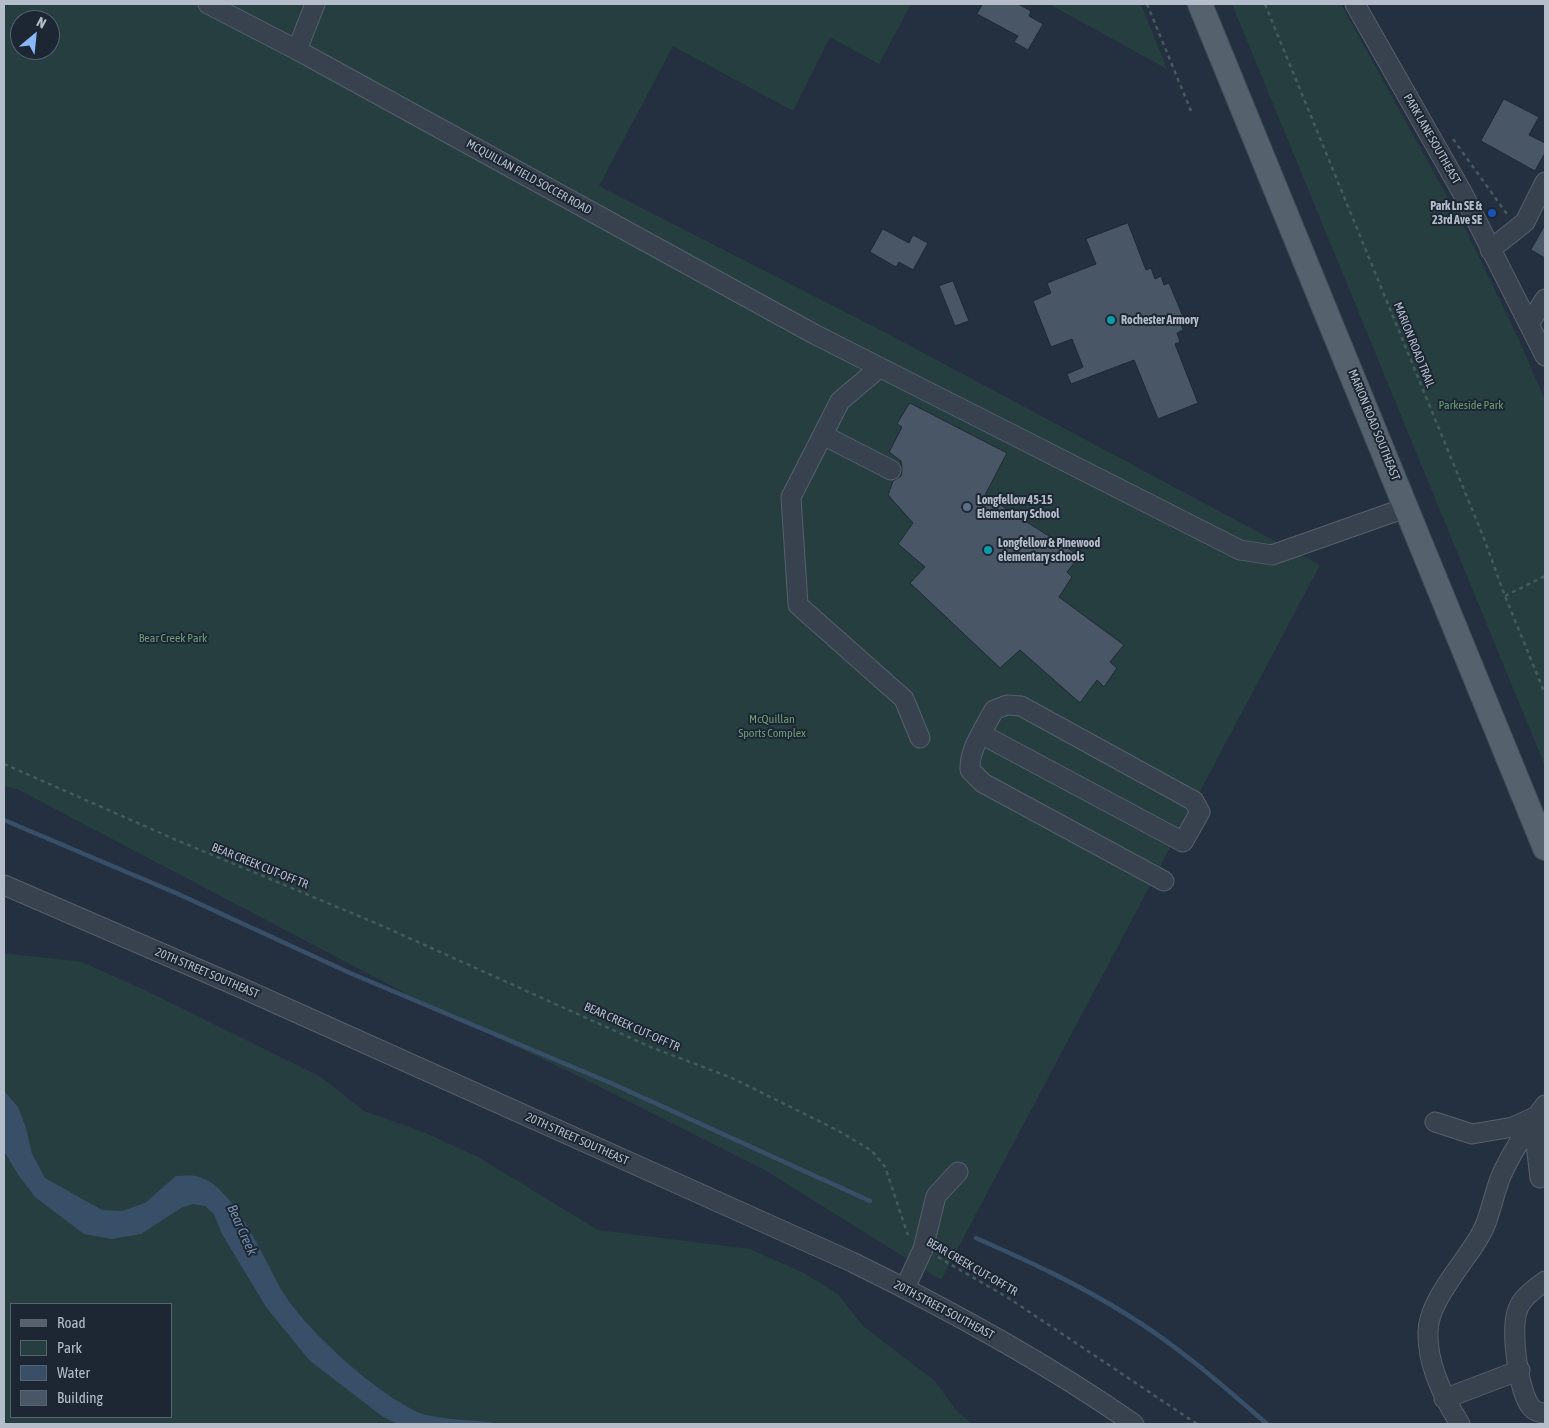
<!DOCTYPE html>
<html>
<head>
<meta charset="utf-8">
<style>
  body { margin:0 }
  #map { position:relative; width:1549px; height:1428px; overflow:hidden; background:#24303f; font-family:"Asap Condensed",sans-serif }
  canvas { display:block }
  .frame { position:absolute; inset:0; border:5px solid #b4bdc9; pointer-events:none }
  .legend { position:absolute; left:10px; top:1303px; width:162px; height:115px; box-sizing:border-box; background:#1d2734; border:1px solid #596370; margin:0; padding:6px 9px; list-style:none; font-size:15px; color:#b4bdc9 }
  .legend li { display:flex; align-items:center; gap:10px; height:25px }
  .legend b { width:25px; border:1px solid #596370 }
  .north { position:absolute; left:10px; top:10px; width:50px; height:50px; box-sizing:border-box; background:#1d2734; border:1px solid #596370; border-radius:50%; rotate:28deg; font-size:14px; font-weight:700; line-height:20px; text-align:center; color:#b4bdc9 }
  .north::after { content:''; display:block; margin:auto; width:18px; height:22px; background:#89b9f9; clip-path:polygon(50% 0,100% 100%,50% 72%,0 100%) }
</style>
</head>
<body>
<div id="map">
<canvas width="1549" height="1428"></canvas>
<div class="frame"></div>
<ul class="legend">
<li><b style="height:6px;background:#56616e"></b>Road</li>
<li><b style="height:14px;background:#263e40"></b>Park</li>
<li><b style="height:14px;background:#394f68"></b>Water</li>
<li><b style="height:14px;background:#485665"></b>Building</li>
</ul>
<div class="north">N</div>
</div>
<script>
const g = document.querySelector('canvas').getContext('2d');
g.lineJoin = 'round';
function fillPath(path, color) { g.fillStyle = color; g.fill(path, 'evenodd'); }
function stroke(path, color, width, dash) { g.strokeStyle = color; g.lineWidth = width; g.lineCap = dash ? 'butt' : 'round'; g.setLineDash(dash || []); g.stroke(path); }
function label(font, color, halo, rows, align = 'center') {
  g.font = font + ' "Asap Condensed",sans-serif'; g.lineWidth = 4; g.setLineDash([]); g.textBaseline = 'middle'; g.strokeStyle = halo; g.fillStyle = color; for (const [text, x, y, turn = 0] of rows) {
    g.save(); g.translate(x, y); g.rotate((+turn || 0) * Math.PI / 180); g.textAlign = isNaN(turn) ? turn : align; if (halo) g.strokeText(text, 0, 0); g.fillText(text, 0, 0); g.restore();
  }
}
fillPath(new Path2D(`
  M4 4H911L879 64 830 37 793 111 673 46 599 186 888 334 1320 565 941 1280 763 1169 574 1074 422 1002 17 789 4 786ZM20 20H50V50H20Z
  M1049 4H1141L1167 69Z
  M1232 4H1341L1470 238 1520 342 1545 400V766Z
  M4 953 82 962 151 993 321 1077 364 1111 426 1133 478 1157 598 1230 750 1249 804 1273 838 1294 863 1326 935 1381 956 1410 972 1424H4ZM11 1304H171V1417H11Z`), '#263e40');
fillPath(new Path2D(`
  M4 1091 18 1107 26 1128 32 1154 45 1178 102 1210 122 1211 145 1203 176 1176C182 1176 190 1175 195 1176 235 1183 265 1263 284 1294 308 1332 379 1396 420 1413 438 1420 480 1420 502 1424H397L382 1416 310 1361 266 1307 222 1234 214 1214 205 1206 193 1204 181 1208 141 1234 112 1239 84 1234 35 1197 19 1176 4 1151Z`), '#394f68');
stroke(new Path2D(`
  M4 820 176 893 350 973 613 1084 870 1201
  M976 1238C1028 1261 1078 1284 1126 1314 1177 1345 1222 1385 1267 1424`), '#394f68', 4.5);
const building = new Path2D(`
  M983 4H1018L1031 11 1029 16 1043 24 1028 50 1014 42 1018 36 977 14Z
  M1504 99 1539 117 1529 135 1545 143V153L1535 171 1481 141Z
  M1128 223 1146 270 1151 268 1155 279 1161 276 1164 285 1169 283 1184 319 1180 321 1183 330 1177 333 1180 342 1175 344 1198 403 1158 419 1134 360 1071 384 1067 374 1083 367 1072 339 1051 347 1033 301 1051 293 1047 283 1096 264 1086 239Z
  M1545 225V258L1531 250Z
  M883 229 909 243 913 235 928 243 913 270 899 262 896 267 870 252Z
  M953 281 969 321 955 326 939 286Z
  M910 403 1007 453 985 495 1080 556 1067 572 1072 577 1059 597 1124 645 1110 662 1117 668 1104 687 1097 680 1080 703 1020 650 1000 668 910 583 925 567 898 544 913 523 888 495 893 481 901 476 902 470 901 461 889 452 902 427 897 424Z`);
fillPath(building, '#485665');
stroke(building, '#1f2936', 1);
const minor = new Path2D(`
  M208 4 297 50 814 334 1240 550 1272 555 1408 507
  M1355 4 1462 192 1545 356
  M297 50 315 4
  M1490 250 1525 222 1545 182
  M1529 324 1545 299
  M879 368 840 401 791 497 798 605 904 699 920 738
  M823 435 891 470
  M981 734 1183 842 1200 812 1194 801 1021 706 1007 705 994 710C984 729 969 749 970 770L983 783 1164 881
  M4 885 244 989 852 1262C950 1310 1045 1362 1134 1424
  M1435 1122 1472 1134 1513 1127 1537 1116 1536 1144 1540 1178
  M1545 1281C1536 1288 1522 1297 1518 1309 1510 1328 1518 1391 1531 1407 1535 1412 1540 1413 1545 1413
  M905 1288 923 1249 936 1196 958 1172
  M1444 1399 1520 1370
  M1460 1424C1443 1397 1427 1365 1428 1332 1428 1312 1443 1290 1454 1274 1465 1257 1479 1242 1486 1223 1492 1207 1495 1191 1501 1176 1512 1151 1529 1126 1545 1105`);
const major = new Path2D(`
  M1200 4 1545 848`);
stroke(minor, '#56606c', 21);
stroke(major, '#414b58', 26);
stroke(new Path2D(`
  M1147 4 1191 111
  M1265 4 1483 536 1505 596 1545 694
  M1453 139 1507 214
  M1505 596 1545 576
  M4 764 174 839 378 924 653 1048 732 1078 837 1130 872 1151 885 1167 908 1235
  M938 1257 1010 1299 1197 1424`), '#445b5d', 2.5, [4, 4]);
stroke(minor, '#38424e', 19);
stroke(major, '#56616e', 24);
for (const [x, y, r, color] of [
  [1492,213,5,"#1a4fb4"],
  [1111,320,5,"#0f9aa8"],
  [967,507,5,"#5c6f8a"],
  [988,550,5,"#0f9aa8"]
]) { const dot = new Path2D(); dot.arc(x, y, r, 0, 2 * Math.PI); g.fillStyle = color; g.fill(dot); stroke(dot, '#1d2734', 2); }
label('12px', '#b4bdc9', '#1d2734', [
  ["PARK LANE SOUTHEAST",1432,139,60],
  ["MCQUILLAN FIELD SOCCER ROAD",529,177,29],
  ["MARION ROAD TRAIL",1414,345,68],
  ["MARION ROAD SOUTHEAST",1374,425,68],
  ["BEAR CREEK CUT-OFF TR",260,866,22],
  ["20TH STREET SOUTHEAST",207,973,23],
  ["BEAR CREEK CUT-OFF TR",632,1027,24],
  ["20TH STREET SOUTHEAST",577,1139,24],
  ["BEAR CREEK CUT-OFF TR",972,1267,30],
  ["20TH STREET SOUTHEAST",944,1310,28]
]);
label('bold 12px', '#b4bdc9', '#1d2734', [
  ["Park Ln SE &",1482,206,"right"],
  ["23rd Ave SE",1482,220,"right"],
  ["Rochester Armory",1121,320],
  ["Longfellow 45-15",977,500],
  ["Elementary School",977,514],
  ["Longfellow & Pinewood",998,543],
  ["elementary schools",998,557]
], 'left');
label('12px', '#6b9b74', '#1d2734', [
  ["Parkeside Park",1471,405],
  ["Bear Creek Park",173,638],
  ["McQuillan",772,719],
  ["Sports Complex",772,733]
]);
label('italic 14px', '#748fad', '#1d2734', [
  ["Bear Creek",242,1230,66]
]);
</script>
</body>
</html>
